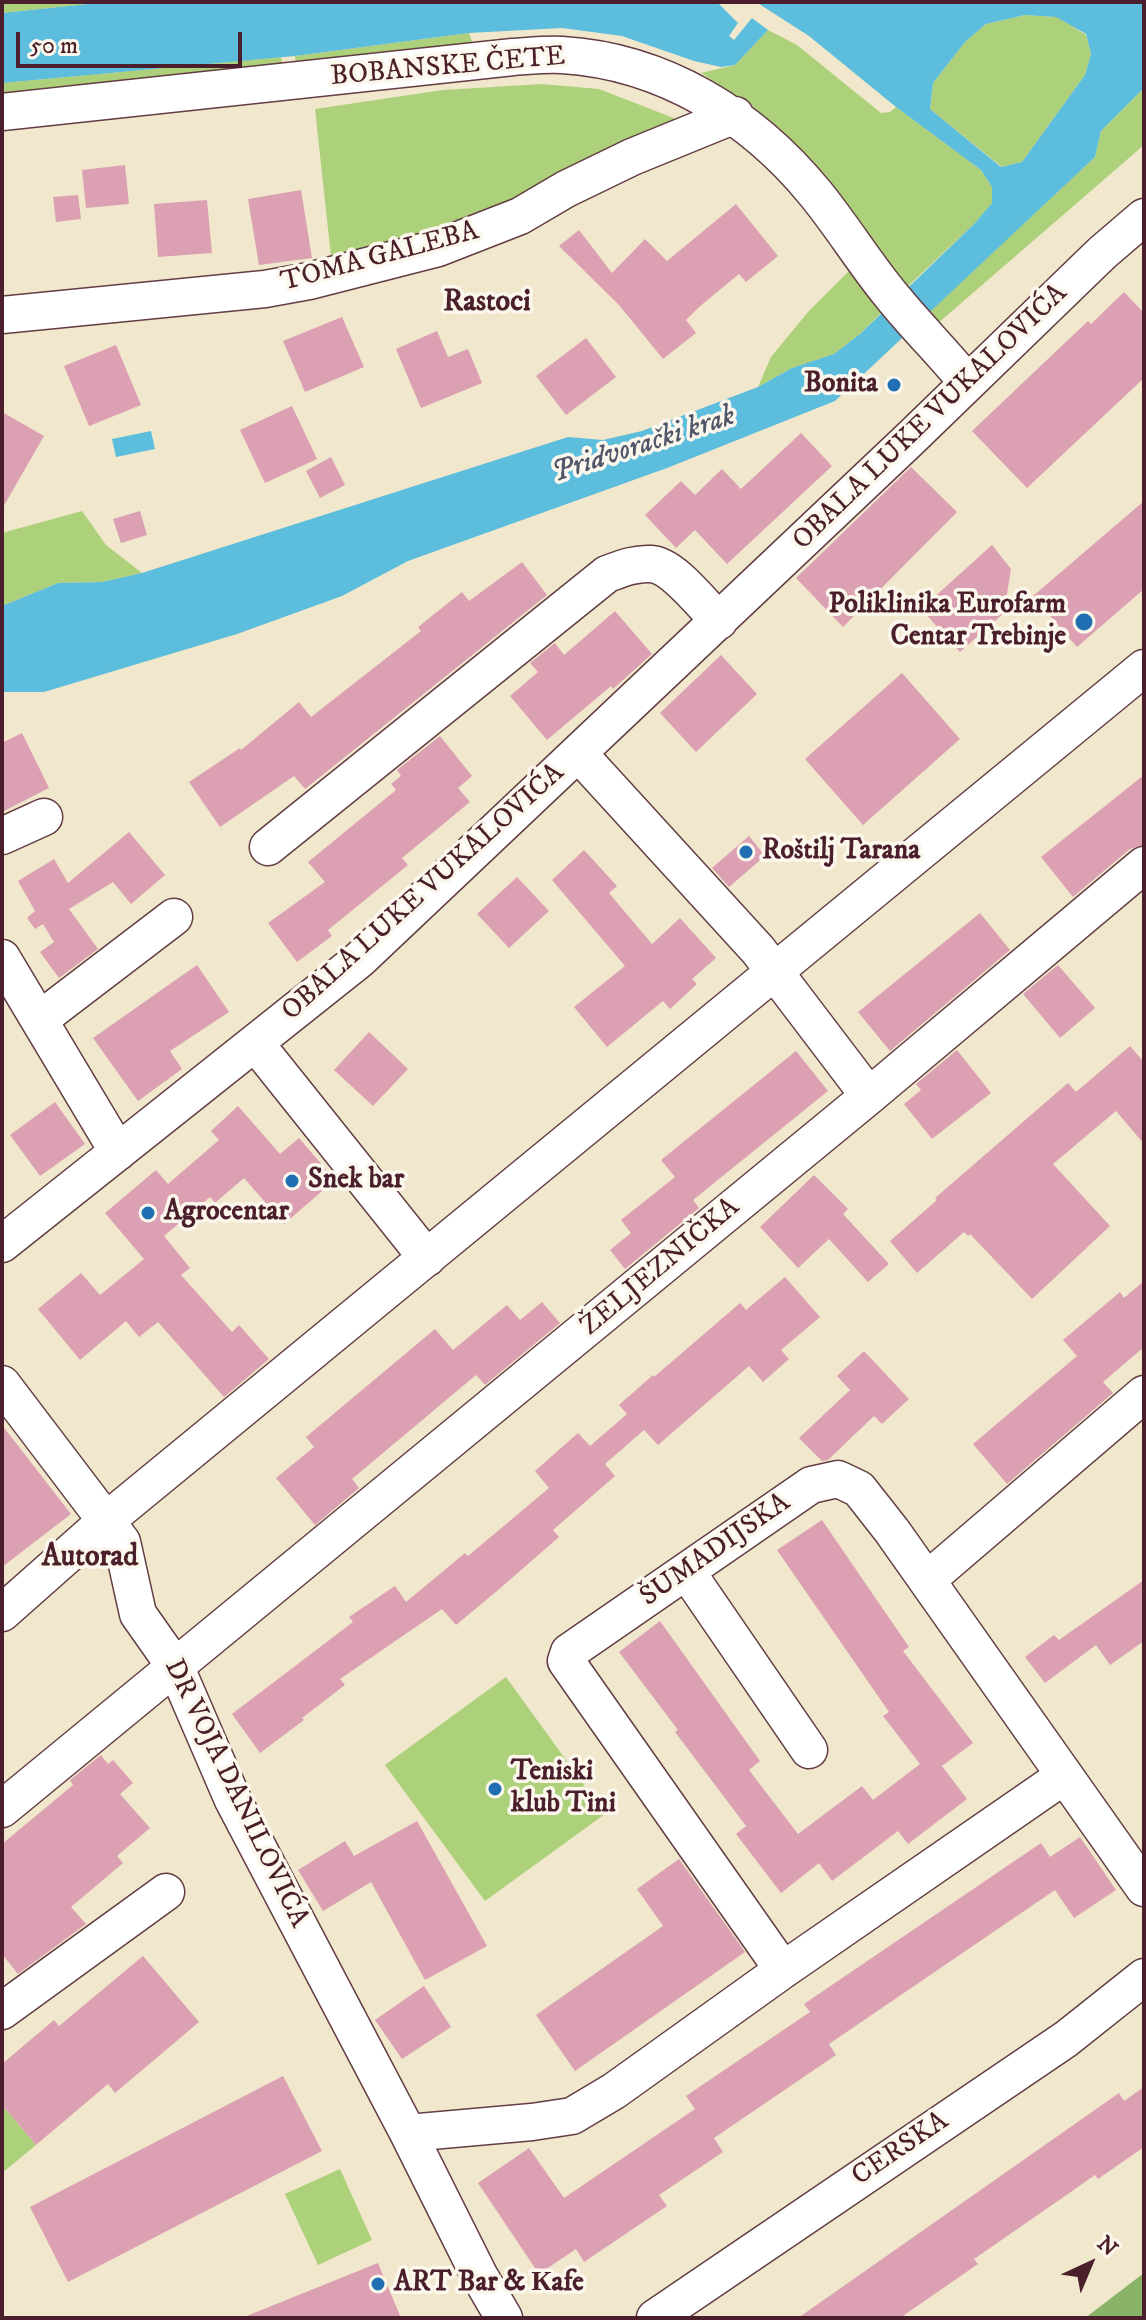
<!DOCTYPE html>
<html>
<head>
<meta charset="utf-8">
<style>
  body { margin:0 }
  #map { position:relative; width:1146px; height:2320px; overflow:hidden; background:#f0e7cc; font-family:"IM FELL DW Pica",serif }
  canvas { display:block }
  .frame { position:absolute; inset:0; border:4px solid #4a1f2b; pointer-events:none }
  .north { position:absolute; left:1050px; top:2224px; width:80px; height:80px; -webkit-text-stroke:6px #fbf7ec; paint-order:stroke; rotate:44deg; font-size:22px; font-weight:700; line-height:32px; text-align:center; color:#4a1f2b }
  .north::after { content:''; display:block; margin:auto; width:28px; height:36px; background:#4a1f2b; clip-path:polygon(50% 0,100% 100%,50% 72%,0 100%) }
  .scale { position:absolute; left:16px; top:32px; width:226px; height:36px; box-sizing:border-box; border:4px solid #4a1f2b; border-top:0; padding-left:10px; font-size:24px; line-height:28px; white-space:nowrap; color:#4a1f2b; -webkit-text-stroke:6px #fbf7ec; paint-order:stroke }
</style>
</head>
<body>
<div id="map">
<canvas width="1146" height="2320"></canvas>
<div class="frame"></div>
<div class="north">N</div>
<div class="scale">50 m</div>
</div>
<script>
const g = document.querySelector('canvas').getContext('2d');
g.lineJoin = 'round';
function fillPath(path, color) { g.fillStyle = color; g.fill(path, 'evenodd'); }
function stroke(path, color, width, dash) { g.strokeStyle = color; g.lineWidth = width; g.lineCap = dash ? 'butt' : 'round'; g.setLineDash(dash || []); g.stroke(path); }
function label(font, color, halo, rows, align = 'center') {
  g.font = font + ' "IM FELL DW Pica",serif'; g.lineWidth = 7; g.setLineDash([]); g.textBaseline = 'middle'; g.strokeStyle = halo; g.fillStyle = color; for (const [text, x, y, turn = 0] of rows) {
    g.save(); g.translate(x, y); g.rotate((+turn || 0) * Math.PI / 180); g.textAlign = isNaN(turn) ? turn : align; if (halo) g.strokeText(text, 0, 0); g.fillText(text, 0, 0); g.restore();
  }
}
fillPath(new Path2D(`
  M2 2H107L2 13Z
  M1025 15 1057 17 1086 35 1091 54 1085 75 1022 162 1002 167 930 109 933 83 965 42 986 24Z
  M768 30 797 45 881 113 890 112 896 107 981 170 992 187V203L974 224 904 290 872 251 863 226 806 154 753 107 701 73 735 65Z
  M469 33 473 45 296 66 295 56Z
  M281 57 283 67 2 97V83Z
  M542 84 599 89 684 122 679 138 333 275 315 109 443 90Z
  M1144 88V145L937 324 927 314 1095 157 1101 131Z
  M855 265 888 306 860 334 834 354 792 368 758 387 771 357 808 312Z
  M82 511 106 545 142 573 102 582 58 583 2 606V533Z
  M506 1677 605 1814 485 1901 385 1765Z
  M2 2105 36 2145 2 2173Z
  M340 2169 372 2240 318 2265 285 2194Z`), '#add17a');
fillPath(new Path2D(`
  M1144 2273V2318H1085Z`), '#8ab36a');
fillPath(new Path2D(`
  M107 2H717L738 23 729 36 734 40 752 18 768 30 735 65 721 67 694 61 622 36 562 28 469 33 295 56 2 83V13Z
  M756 2H1144V88L1101 131 1095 157 835 401 667 468 408 561 342 596 237 634 44 692H2V606L58 583 102 582 142 573 568 437 603 440 642 431 758 387 792 368 834 354 860 334 974 224 992 203V187L981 170 896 107 809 36ZM1025 15 1056 17 1086 34 1091 54 1085 75 1022 162 1001 167 930 109 933 83 965 42 986 24Z
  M151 431 155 449 116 457 112 439Z`), '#5dbddc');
fillPath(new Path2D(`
  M125 165 129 204 86 208 82 170Z
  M301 190 312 258 259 265 248 199Z
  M78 195 81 219 56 222 53 197Z
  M207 200 212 253 158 257 154 204Z
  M736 204 778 256 746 282 739 274 699 307 686 320 696 333 663 359 619 305 559 246 579 230 612 273 645 239 667 261Z
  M1124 292 1144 313V378L1027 488 972 431 1088 321 1091 324Z
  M342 317 364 367 305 392 283 341Z
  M437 331 448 357 468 349 482 383 421 408 396 349Z
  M586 338 616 377 566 415 536 376Z
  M116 345 141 405 89 426 64 366Z
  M292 406 317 459 265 483 240 430Z
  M2 412 44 436 2 509Z
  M801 433 832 466 727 564 695 530 676 548 645 515 681 481 695 495 722 469 741 489Z
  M331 457 345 485 320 498 306 471Z
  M911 467 957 512 843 627 796 578Z
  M1144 501V589L1077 647 1033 596Z
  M140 511 147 535 121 543 113 519Z
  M992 545 1011 569 1004 613 960 652 921 609Z
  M522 562 547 595 305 789 294 776 220 827 189 782 240 748 241 750 299 702 311 717 421 631 418 627 462 592 469 601Z
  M615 611 652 654 613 689 611 686 547 740 510 696 538 672 530 663 555 643 564 655Z
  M721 655 757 694 696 752 660 713Z
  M902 673 960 739 863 825 805 759Z
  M22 733 49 788 2 812V743Z
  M440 736 472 776 458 788 470 802 402 858 408 865 328 930 332 936 297 962 268 923 325 882 308 862 396 790 391 784 401 776 397 770Z
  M1144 775V845L1130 849 1073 897 1041 857Z
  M129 832 165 875 131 904 113 882 69 909 98 949 59 978 40 952 54 942 43 924 35 929 27 918 35 911 18 881 54 859 68 883Z
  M749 836 765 856 729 887 712 868Z
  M584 850 617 886 609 893 652 944 680 918 716 958 692 979 697 984 670 1009 663 1001 607 1047 574 1007 625 966 552 880Z
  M517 877 549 911 509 948 477 914Z
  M980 913 1010 950 890 1051 858 1012Z
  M197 965 229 1012 170 1051 182 1069 138 1101 93 1038Z
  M1058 965 1095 1008 1060 1038 1023 994Z
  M369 1032 408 1069 373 1106 334 1070Z
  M1130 1046 1144 1062V1144L1116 1111 1053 1164 1110 1226 1032 1299 970 1234 968 1236 964 1232 917 1273 890 1241 937 1200 935 1198 1068 1083 1076 1092Z
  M957 1050 991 1093 932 1139 904 1104 921 1090 916 1084Z
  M796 1051 828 1091 693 1200 699 1208 625 1269 610 1250 631 1233 621 1220 675 1177 661 1160Z
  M55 1102 85 1144 40 1176 10 1135Z
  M238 1106 280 1154 299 1138 335 1180 284 1224 244 1178 215 1203 210 1197 164 1236 190 1268 181 1275 232 1332 239 1325 269 1359 224 1397 158 1322 139 1337 126 1321 80 1360 38 1309 81 1273 100 1295 144 1259 105 1213 156 1170 168 1184 219 1140 211 1131Z
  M814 1175 848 1209 843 1214 889 1264 868 1282 829 1239 798 1268 760 1227Z
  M785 1277 820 1317 781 1350 789 1359 763 1382 749 1366 658 1445 644 1430 605 1464 615 1476 553 1530 559 1537 497 1591 456 1625 442 1609 340 1679 345 1685 302 1718 304 1720 260 1753 232 1714 353 1622 349 1617 395 1586 406 1602 465 1553 468 1556 549 1488 535 1471 578 1433 590 1446 627 1414 619 1405 653 1375 654 1377 740 1303 746 1310Z
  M1144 1281V1347L1103 1382 1113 1393 1007 1484 973 1444 1077 1356 1063 1340 1120 1292 1124 1298Z
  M542 1302 560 1323 485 1385 476 1375 352 1479 359 1488 315 1525 276 1478 314 1447 306 1437 435 1329 453 1350 507 1305 520 1320Z
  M864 1351 909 1399 882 1424 874 1416 828 1460 822 1461 799 1438 850 1390 837 1376Z
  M2 1425 71 1514 2 1567Z
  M822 1520 909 1647 903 1651 973 1743 942 1766 967 1799 908 1844 898 1831 832 1881 819 1863 781 1893 736 1834 746 1826 675 1732 678 1730 619 1652 660 1621 760 1761 749 1770 798 1834 862 1786 873 1800 920 1764 883 1716 889 1712 777 1550Z
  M1144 1580V1641L1110 1665 1096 1645 1045 1683 1025 1657 1054 1635 1059 1640Z
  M101 1755 108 1764 113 1760 133 1783 120 1794 150 1828 117 1856 123 1863 71 1907 86 1924 18 1974 2 1954V1844L73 1785 70 1780Z
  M417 1821 487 1946 425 1980 371 1882 323 1911 298 1870 345 1841 354 1856Z
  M1080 1837 1116 1890 1074 1918 1055 1890 829 2044 836 2055 714 2138 723 2152 659 2195 667 2206 584 2262 576 2249 539 2274 478 2183 529 2148 564 2198 695 2109 686 2096 810 2012 804 2004 1041 1843 1050 1857Z
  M679 1859 745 1952 575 2071 536 2015 663 1926 637 1889Z
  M143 1956 199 2022 115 2093 108 2084 36 2145 2 2105V2064L54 2020 59 2026Z
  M424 1986 451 2027 402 2059 375 2020Z
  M283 2076 322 2151 68 2282 30 2207Z
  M1144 2087V2147L1098 2179 1095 2175 1065 2196 974 2259 978 2264 900 2318H798L1119 2093 1124 2101Z
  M378 2263 401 2318H244V2317Z`), '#dca0b3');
const minor = new Path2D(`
  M2 112 513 57C529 56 546 54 562 55 663 61 752 116 815 193 843 227 866 266 895 300 918 328 944 354 967 382
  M2 315 265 289 309 281 438 248 520 216 566 189 632 157 735 115
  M578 753 758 950 869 1096
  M2 836 44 817
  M268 847 607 574C621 569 635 563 651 564 673 565 703 605 719 621
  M2 958 118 1152
  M39 1020 174 917
  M256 1044 427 1258
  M2 1244 359 960 911 438 1102 253 1144 217
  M2 1384 122 1542 138 1614 176 1668 233 1800 408 2133 479 2275 504 2318
  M687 1572 809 1750
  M927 1580 1144 1394
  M2 1613 107 1520 1144 668
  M2 1809 869 1096 1144 865
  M783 1970 566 1661 569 1652 811 1485 838 1479 859 1489 892 1531 1144 1888
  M2 2011 166 1892
  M408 2133 532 2122 572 2116 614 2091 783 1970 1064 1776
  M655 2318 1066 2039 1144 1977`);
stroke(minor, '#633d43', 39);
stroke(minor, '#fff', 36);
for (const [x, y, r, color] of [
  [894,385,8,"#1f6fb2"],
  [1084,622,10,"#1f6fb2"],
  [746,852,8,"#1f6fb2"],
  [292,1181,8,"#1f6fb2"],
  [148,1213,8,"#1f6fb2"],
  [495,1789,8,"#1f6fb2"],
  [378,2284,8,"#1f6fb2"]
]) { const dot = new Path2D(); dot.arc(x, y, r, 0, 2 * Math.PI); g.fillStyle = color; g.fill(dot); stroke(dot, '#fbf7ec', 3); }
label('28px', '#4a1f2b', '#fbf7ec', [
  ["BOBANSKE ČETE",448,68,-5],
  ["TOMA GALEBA",380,258,-15],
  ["OBALA LUKE VUKALOVIĆA",931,418,-44],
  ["OBALA LUKE VUKALOVIĆA",424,893,-42],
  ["ŽELJEZNIČKA",661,1268,-40],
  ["ŠUMADIJSKA",716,1551,-35],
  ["DR VOJA DANILOVIĆA",235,1794,64],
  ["CERSKA",901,2150,-34]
]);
label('bold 28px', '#4a1f2b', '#fbf7ec', [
  ["Bonita",878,385,"right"],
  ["Poliklinika Eurofarm",1066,606,"right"],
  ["Centar Trebinje",1066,638,"right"],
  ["Roštilj Tarana",762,852],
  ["Snek bar",308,1181],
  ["Agrocentar",164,1213],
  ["Teniski",511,1773],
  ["klub Tini",511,1805],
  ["ART Bar & Кafe",394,2284]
], 'left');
label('bold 30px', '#4a1f2b', '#fbf7ec', [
  ["Rastoci",487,304],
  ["Autorad",90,1559]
]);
label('italic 30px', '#515669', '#fbf7ec', [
  ["Pridvorački krak",644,446,-18]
]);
</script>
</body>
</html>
